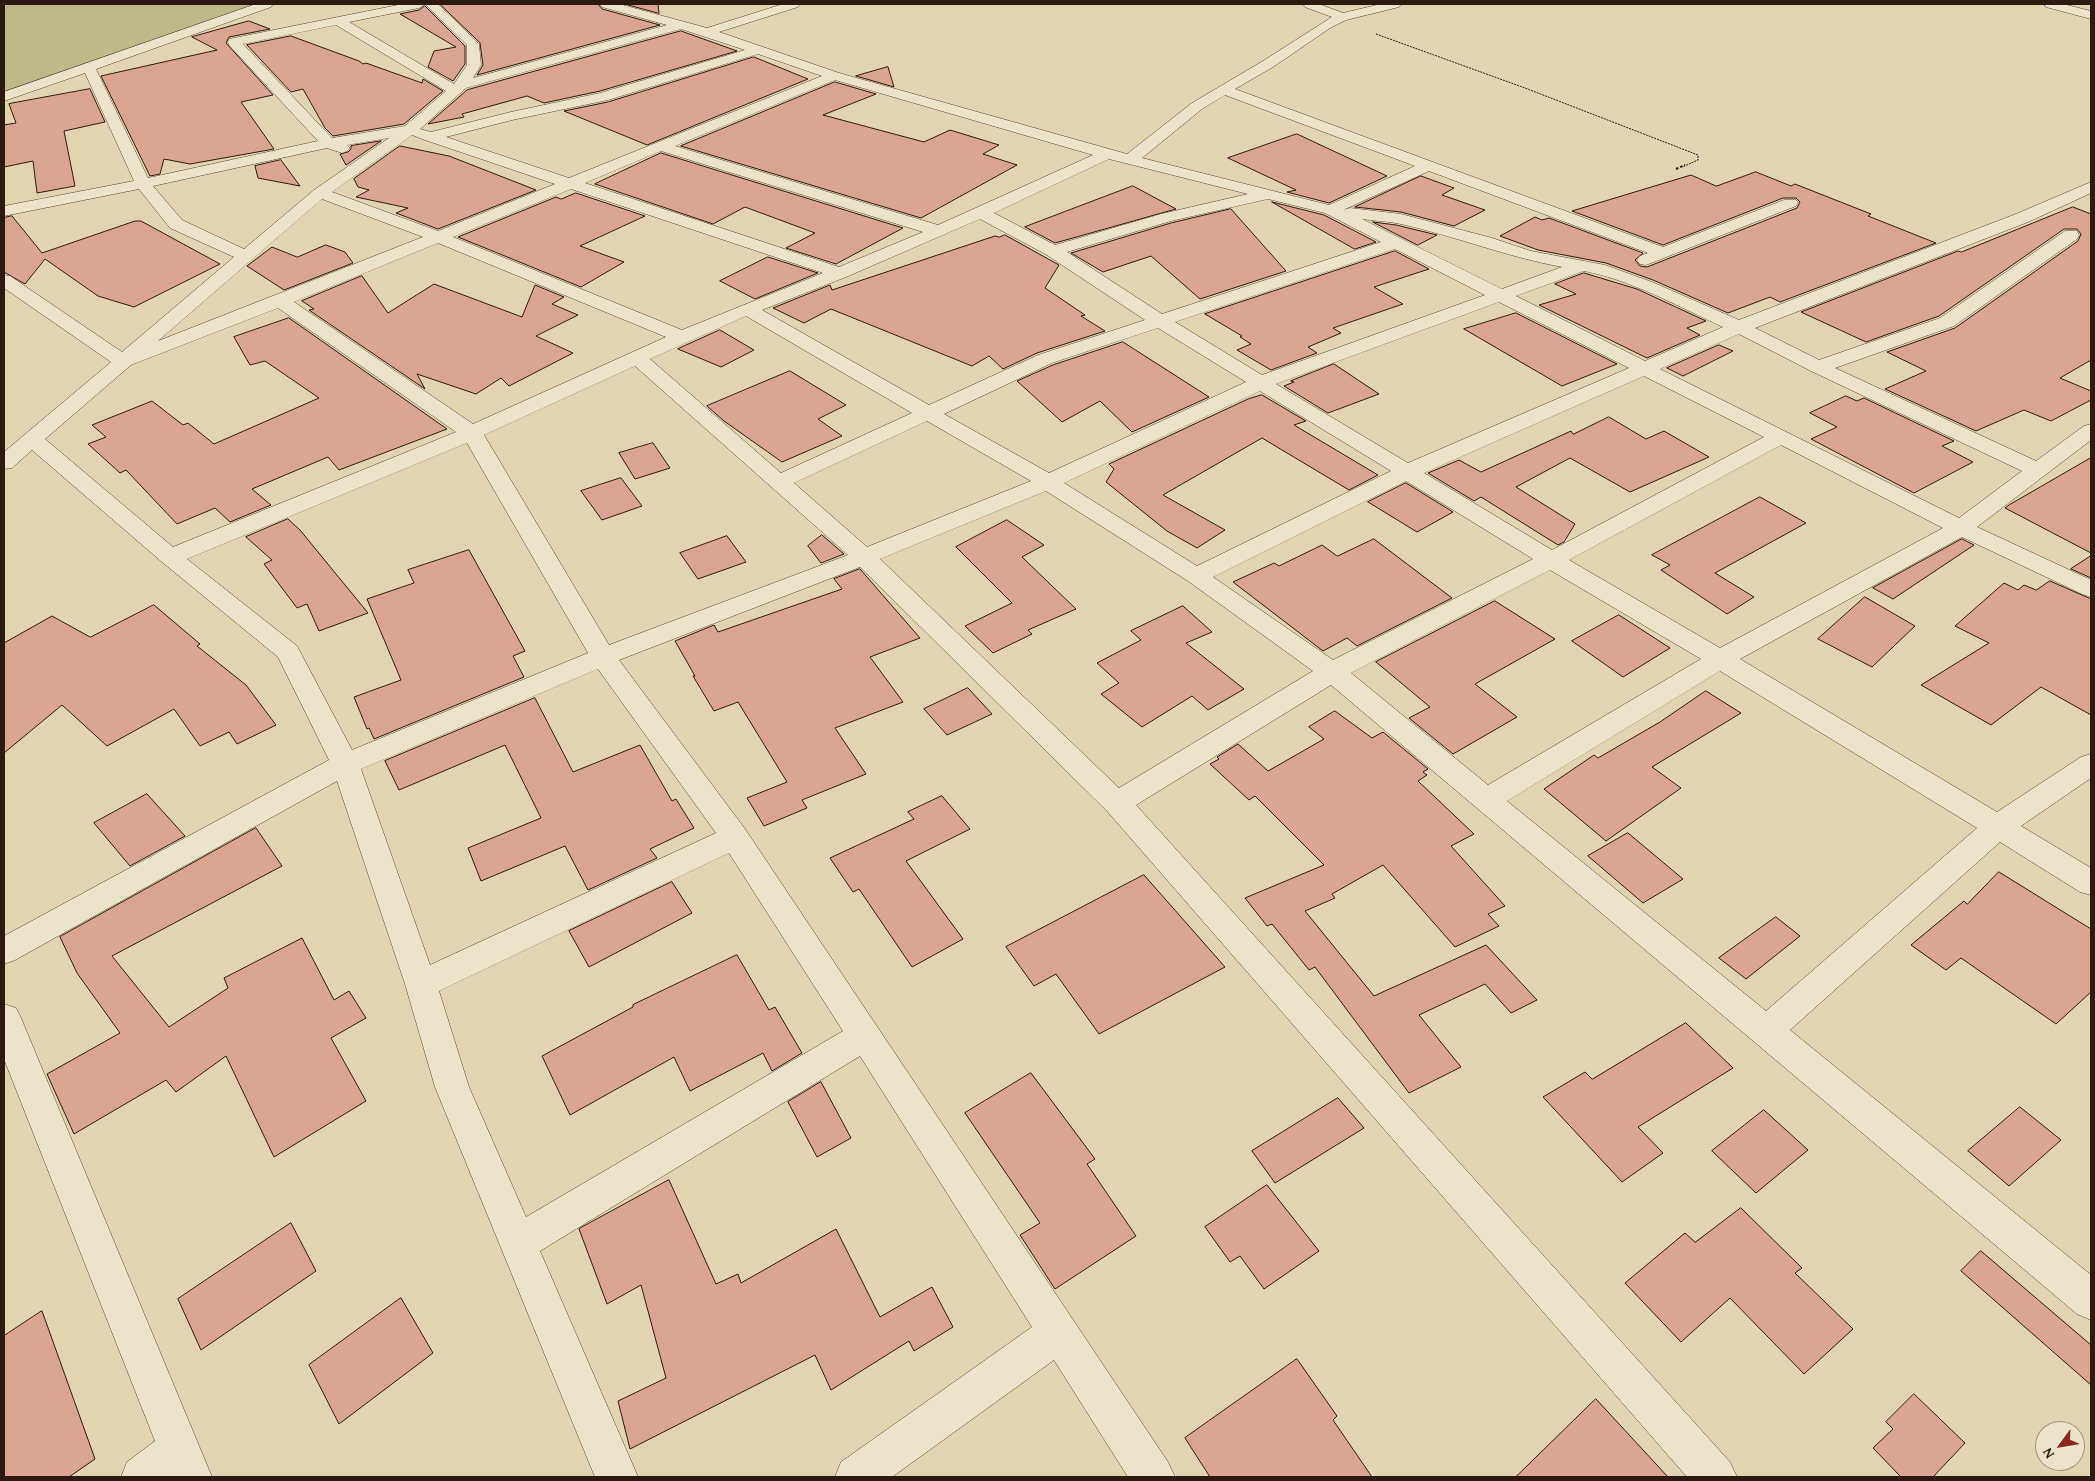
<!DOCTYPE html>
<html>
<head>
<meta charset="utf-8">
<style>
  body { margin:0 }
  #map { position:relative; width:2095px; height:1481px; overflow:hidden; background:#e2d4b0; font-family:"Gentium Book Plus",serif }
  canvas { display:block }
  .frame { position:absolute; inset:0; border:5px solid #2c1a11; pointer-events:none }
  .north { position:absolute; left:2035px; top:1421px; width:50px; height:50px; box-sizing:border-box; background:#ece3cc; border:1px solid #9f9381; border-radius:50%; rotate:238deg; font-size:14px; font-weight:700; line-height:20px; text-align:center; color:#2c1a11 }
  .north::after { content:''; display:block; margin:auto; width:18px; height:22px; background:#8f2418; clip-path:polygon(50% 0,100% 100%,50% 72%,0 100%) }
</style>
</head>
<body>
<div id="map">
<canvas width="2095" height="1481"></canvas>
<div class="frame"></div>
<div class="north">N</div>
</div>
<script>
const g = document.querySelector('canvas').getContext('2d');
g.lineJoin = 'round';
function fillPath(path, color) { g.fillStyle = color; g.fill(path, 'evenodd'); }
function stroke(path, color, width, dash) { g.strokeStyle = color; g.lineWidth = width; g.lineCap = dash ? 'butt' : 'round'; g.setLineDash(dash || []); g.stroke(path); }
fillPath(new Path2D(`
  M4 4H256L4 92Z`), '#bcba86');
const building = new Path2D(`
  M440 4H598L602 9 660 25 477 75 483 65 480 43Z
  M625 4H658L659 13Z
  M425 6 465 46V64L453 81 428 67 434 51 456 47 400 14 419 10Z
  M249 21 270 29 229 37 226 43 273 95 241 102 274 149 190 164 164 159 160 174 150 176 101 76 217 50 192 37Z
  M681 31 737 51 600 91 544 103 527 96 462 114 464 117 428 124 467 90Z
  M291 36 359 61 363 64 366 63 422 83 423 79 443 91 404 124 333 136 325 128 303 89 291 92 247 45Z
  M754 57 808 79 647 145 564 111 608 102Z
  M888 67 894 87 856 76Z
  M835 82 876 94 823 115 924 142 950 130 999 145 983 154 1017 165 921 218 681 146Z
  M90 89 105 122 64 131 75 186 37 193 33 161 4 167V125L16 123 9 104Z
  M1297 134 1387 176 1329 203 1287 192 1296 190 1228 158Z
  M381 141 346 165 340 154 348 152 351 149V146Z
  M400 146 449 156 536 190 438 229 396 213 408 208 356 197 369 190 358 187 354 179Z
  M661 153 903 228 836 264 786 248 815 233 745 207 713 224 595 184Z
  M281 160 300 186 258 178 255 166Z
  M1756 172 1791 186 1795 184 1871 214 1868 216 1936 243 1780 302 1770 297 1728 313 1653 280 1606 263 1538 250 1500 236 1535 217 1542 220 1549 218 1643 253 1635 260 1640 266 1647 267 1797 208 1800 202 1796 198H1783L1663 245 1572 211 1691 175 1716 186Z
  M1421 176 1454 188 1442 195 1485 210 1454 226 1401 212 1355 207Z
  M1133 186 1176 209 1055 243 1025 227Z
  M576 193 645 216 580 246 624 262 581 287 458 237 556 197 561 199Z
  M1272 202 1324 215 1376 242 1355 249Z
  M2073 207 2091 214V360L2060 378 2091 391V400L2051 421 2024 410 1976 431 1885 389 1926 371 1887 352 1955 328 2078 241 2081 234 2077 229H2064L1939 316 1866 342 1801 312 1958 251 1961 252Z
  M1231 209 1286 271 1200 299 1151 256 1103 272 1071 253 1171 223Z
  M12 216 42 253 135 221H141L220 264 134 307 98 296 45 259 25 284 4 272V218Z
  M1373 222 1396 225 1437 235 1418 245Z
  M1005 235 1059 265 1045 288 1085 315 1081 316 1105 331 1037 353 1003 369 989 356 972 366 831 309 804 323 773 308 830 285 832 290 995 236 999 237Z
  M326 245 345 252 353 263 284 290 247 266 272 247 297 257Z
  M1395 251 1429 269 1374 287 1403 304 1333 328 1341 333 1308 347 1317 353 1271 370 1237 350 1251 344 1240 337 1242 336 1205 314Z
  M768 257 818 273 755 299 720 281Z
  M1584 273 1637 289 1706 321 1687 328 1700 335 1647 358 1539 305 1576 294 1555 284Z
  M362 276 388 313 434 284 522 317 535 285 564 297 552 304 578 315 536 336 573 353 509 386 501 378 476 394 417 374 425 389 309 310 314 309 302 301Z
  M1516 313 1617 364 1562 386 1464 329Z
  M289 318 447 429 339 470 328 457 252 489 271 505 230 522 215 508 177 524 126 470 120 473 88 444 106 437 92 425 152 401 183 425 188 423 214 444 319 398 265 361 250 365 234 337Z
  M720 330 754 350 721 367 678 349Z
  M1123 342 1209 397 1132 432 1100 401 1062 422 1017 381 1053 365Z
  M1719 345 1733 351 1683 376 1667 368Z
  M1334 364 1379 394 1328 413 1284 386 1294 382 1291 381Z
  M790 371 846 405 818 419 842 436 782 462 724 421 707 406Z
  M1262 395 1306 421 1294 425 1378 475 1349 490 1262 438 1163 495 1225 530 1197 548 1167 531 1106 482 1114 469 1109 464 1248 399Z
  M1846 396 1857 401 1864 398 1954 441 1942 446 1973 462 1914 493 1811 439 1837 427 1810 413Z
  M1609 417 1646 439 1664 431 1709 457 1630 492 1570 458 1516 487 1575 524 1564 542 1558 545 1481 497 1474 501 1428 473 1459 460 1481 472 1571 431 1573 434Z
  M653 443 670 468 635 479 619 453Z
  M2091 458V553L2005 508 2009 505Z
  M621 478 642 506 602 520 581 491Z
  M1406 483 1453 512 1417 532 1368 502Z
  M1760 497 1806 523 1715 573 1754 597 1727 614 1661 570 1670 565 1652 555Z
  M288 519 300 530 368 613 319 631 307 604 297 608 264 564 272 560 246 537Z
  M1007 520 1044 545 1022 557 1076 609 1028 630 1032 634 993 653 965 626 1012 603 956 547Z
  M822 535 844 554 821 563 808 546Z
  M727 536 746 562 698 579 680 553Z
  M1374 539 1452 598 1357 646 1347 638 1323 651 1233 582 1274 563 1279 566 1322 545 1337 556Z
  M1962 539 1974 545 1893 599 1873 588Z
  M469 550 525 651 513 656 524 677 374 739 369 728 367 729 354 697 401 680 367 599 414 583 408 570Z
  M2091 556V578L2071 569Z
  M860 569 920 638 870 657 903 702 835 728 866 774 802 800 807 808 764 826 747 798 787 782 738 702 714 711 693 676H695L675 641 714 625 718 632 842 589 834 579Z
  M2050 581 2091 599V715L2041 687 1991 725 1921 685 1989 643 1955 626 2004 583 2018 590 2024 585 2036 590Z
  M1865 597 1915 626 1872 667 1818 639Z
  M1495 601 1555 639 1475 684 1517 717 1453 754 1409 718 1430 707 1376 662Z
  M154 605 200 644 197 646 246 685 276 725 237 744 229 732 200 746 174 709 107 746 62 705 4 753V643L52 616 90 637Z
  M1183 606 1212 632 1186 643 1244 689 1208 710 1192 696 1142 727 1101 694 1119 683 1097 663 1141 640 1131 631Z
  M1619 615 1670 648 1623 677 1572 641Z
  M968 688 992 714 947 735 924 709Z
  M1706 691 1741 713 1652 767 1681 788 1606 841 1544 789 1594 755 1598 758 1660 722Z
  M535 698 573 772 640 745 672 801 676 799 694 828 650 849 657 858 588 890 565 846 481 881 468 848 541 818 505 745 399 790 385 761Z
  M1335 711 1372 738 1383 732 1428 769 1423 772 1427 775 1418 781 1474 834 1451 846 1505 906 1488 914 1499 926 1455 947 1383 865 1332 894 1335 898 1305 911 1374 996 1486 945 1537 1000 1511 1013 1485 984 1419 1015 1461 1067 1409 1093 1315 967 1309 970 1272 924 1267 926 1245 898 1324 865 1255 796 1249 800 1210 764 1219 759 1217 757 1238 744 1268 771 1324 739 1309 727Z
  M147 794 185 836 130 866 94 823Z
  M942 796 970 829 906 861 963 939 912 967 859 889 853 892 830 858 914 819 908 812Z
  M256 828 282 866 112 956 169 1027 228 988 224 978 302 938 334 1000 349 991 366 1018 331 1038 366 1101 274 1157 226 1056 176 1092 166 1080 74 1134 47 1074 120 1033 77 973 60 937Z
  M1628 833 1683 879 1643 903 1588 856Z
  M1999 872 2091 929V992L2056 1024 1961 958 1946 970 1911 945 1964 901 1967 904Z
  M1144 875 1225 967 1099 1034 1056 974 1034 986 1006 947Z
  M672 882 692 913 589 967 569 931Z
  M1776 917 1800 936 1746 979 1719 958Z
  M737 955 769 1010 775 1007 802 1053 772 1071 763 1053 690 1091 674 1057 570 1115 542 1056 633 1007V1005Z
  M1686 1023 1733 1068 1638 1127 1663 1153 1622 1182 1543 1097 1585 1072 1592 1079Z
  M1031 1073 1095 1159 1087 1164 1136 1236 1055 1289 1020 1235 1040 1223 965 1113Z
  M821 1082 851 1138 817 1157 788 1102Z
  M1338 1098 1364 1128 1275 1183 1252 1151Z
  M2020 1107 2061 1140 2009 1186 1968 1151Z
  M1764 1110 1808 1150 1756 1193 1712 1151Z
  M669 1180 716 1284 738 1274 741 1283 836 1229 880 1317 932 1287 953 1327 914 1351 909 1341 831 1390 815 1355 630 1449 618 1401 666 1378 641 1285 607 1304 579 1229Z
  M1267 1185 1319 1251 1264 1289 1240 1256 1230 1262 1205 1227Z
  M1741 1208 1802 1268 1795 1273 1853 1329 1804 1374 1730 1298 1681 1342 1625 1283 1685 1233 1695 1242Z
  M291 1223 316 1271 201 1350 178 1299Z
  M1981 1251 2091 1345V1385L1961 1271Z
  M401 1298 433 1353 339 1424 309 1365Z
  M42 1311 95 1459 69 1477H4V1336Z
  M1297 1359 1337 1416 1333 1420 1372 1477H1210L1185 1438Z
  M1914 1394 1965 1443 1933 1477H1901L1873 1448 1893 1429 1886 1422Z
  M1596 1399 1668 1477H1516Z`);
fillPath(building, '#dba491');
stroke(building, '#2c1a11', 1);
const street = new Path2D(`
  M256 4H273L271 7 96 69 148 178 318 141 229 45 228 42 229 39 403 4H425L419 8 349 22 454 84 467 65V45L425 4H438L479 44 481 65 473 78 667 25 602 7 600 4H619L707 28 783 4H800L798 7 719 32 839 73 1127 154 1192 103 1263 61 1332 17 1305 7 1303 4H1319L1343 13 1381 4H1401L1399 7 1346 20 1330 28 1273 67 1235 89 1663 247 1784 200H1796L1798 203 1796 206 1646 265 1640 264 1637 260 1640 256 1648 253 1429 171 1343 210 1350 208 1401 214 1492 238 1531 251 1605 265 1652 282 1739 320 2016 214 2091 182V193L2028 222 1755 328 1819 360 1940 318 2065 231H2077L2079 235 2077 239 1954 326 1835 368 2036 461 2084 426 2091 424V440L1977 527 2091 580V597L2082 594 1962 537 1740 659 1997 812 2081 757 2091 754V778L2021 826 2091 868V895L2080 892 2000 842 1790 1030 2091 1275V1320L2077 1314 1331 685 1136 805 1730 1462 1737 1477H1687L1107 811 860 567 619 660 745 829 1168 1462 1175 1477H1128L1054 1360 892 1477H835L841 1462 1032 1327 860 1056 540 1251 638 1477H595L435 1087 405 984 337 781 15 960 4 964V936L329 760 278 657 162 562 32 450 12 468 4 469V452L111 362 4 288V275L10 276 122 352 234 257 170 228 139 189 4 216V206L134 181 85 73 4 101V92ZM336 25 446 91 405 126 332 138 243 44ZM681 29 745 50 600 93 511 112 431 132 420 129 466 88ZM758 54 822 76 569 178 446 137 512 120 608 100ZM835 80 1093 155 938 225 675 146ZM1225 95 1415 166 1329 205 1142 158 1202 109ZM412 135 425 140 555 184 438 231 332 192ZM389 138 314 190 244 249 182 220 153 186 327 148 342 153 347 151 350 148 347 145ZM661 151 923 232 839 267 585 183ZM1109 159 1248 194 1161 214 1055 245 994 213ZM571 189 823 273 682 330 453 237ZM322 199 423 237 158 341ZM1268 199 1325 213 1381 242 1162 314 1067 252 1171 221ZM980 219 1047 255 1145 320 1038 355 929 405 762 310 846 277ZM1362 219C1375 221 1388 221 1401 224 1455 236 1507 257 1562 267L1502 289ZM438 243 666 337 473 424 294 302ZM1395 249 1485 295 1262 375 1175 322ZM1584 271C1632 280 1679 307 1723 327L1645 361 1516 296ZM1499 302 1629 368 1408 463 1276 384ZM278 308 456 432 173 547 45 439 131 365ZM746 316 912 413 781 473 650 359ZM1158 328 1246 382 1049 473 944 414 1052 363ZM1739 334 1811 371 2022 471 1959 518 1660 369ZM635 366 848 555 609 645 484 435ZM1644 376 1764 437 1552 550 1424 473ZM1260 391 1391 471 1197 566 1064 483ZM927 421 1031 481 867 547 794 483ZM467 443 588 653 352 750 297 646 187 559ZM1781 445 1943 528 1720 648 1569 560ZM1406 481 1533 559 1333 660 1213 577ZM1046 491 1188 581 1313 671 1119 788 880 559ZM1550 570 1701 659 1488 785 1351 673ZM598 669 716 833 430 965 361 769ZM1720 671 1977 828 1766 1011 1507 801ZM729 853 843 1031 526 1217 469 1087 439 991Z
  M2044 4H2063L2091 11V19L2046 7Z
  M4 1004 16 1008 21 1018 212 1477H121L127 1462 155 1441 4 1059Z`);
stroke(street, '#5a4839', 1);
stroke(new Path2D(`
  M1376 34 1525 88 1698 155V160L1682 167`), '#2c1a11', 1, [2, 1]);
stroke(new Path2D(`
  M1676 169 1685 165`), '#2c1a11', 2, [2.5, 2]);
fillPath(street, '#ece3cc');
</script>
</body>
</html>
